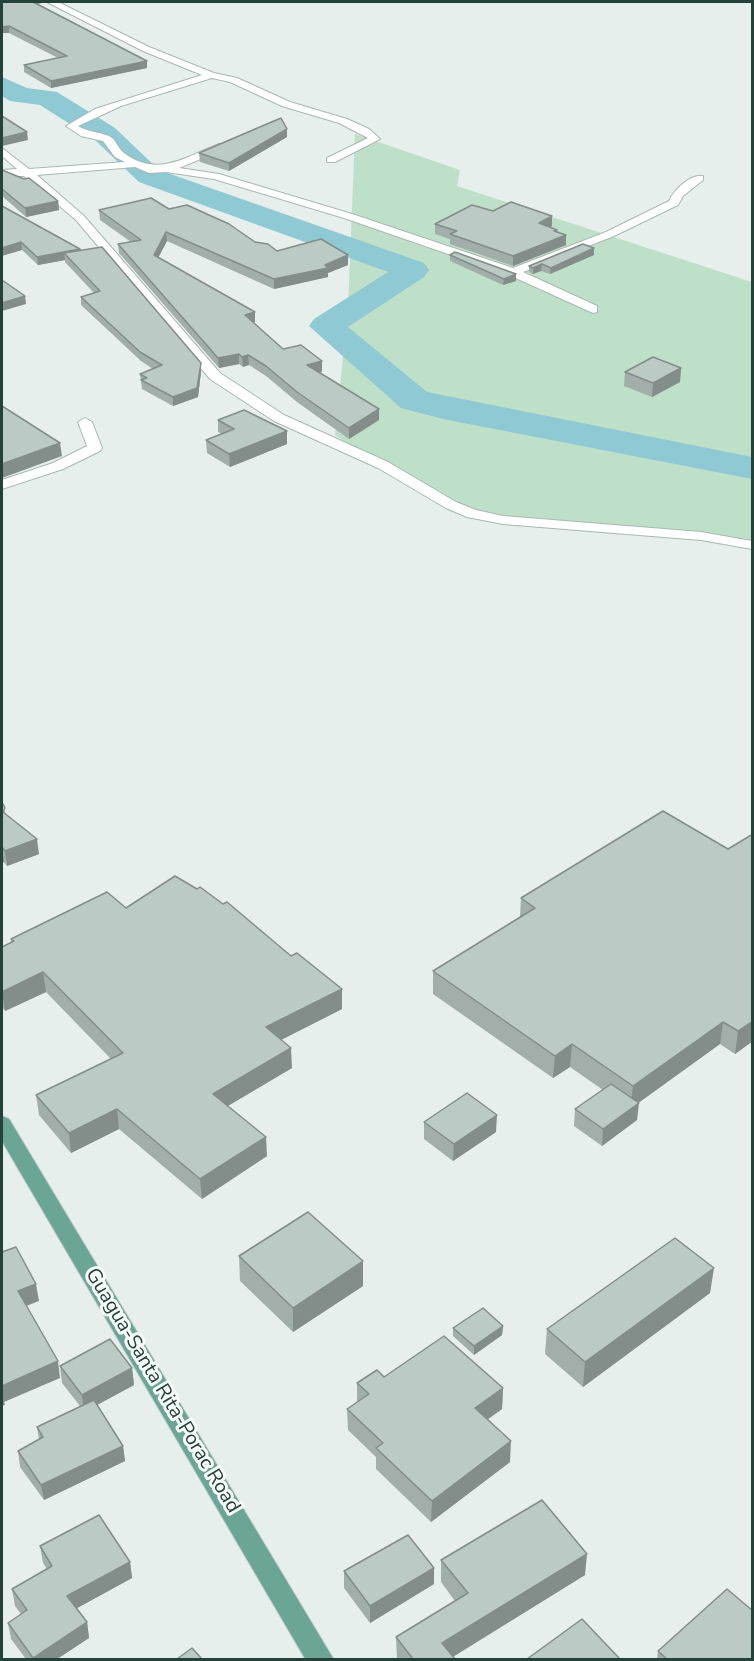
<!DOCTYPE html>
<html>
<head>
<meta charset="utf-8">
<style>
  body { margin:0 }
  #map { position:relative; width:754px; height:1661px; overflow:hidden; background:#e6efeb; font-family:"Nunito Sans",sans-serif }
  canvas { display:block }
  .frame { position:absolute; inset:0; border:3px solid #24423a; pointer-events:none }
</style>
</head>
<body>
<div id="map">
<canvas width="754" height="1661"></canvas>
<div class="frame"></div>
</div>
<script>
const g = document.querySelector('canvas').getContext('2d');
g.lineJoin = 'round';
function fillPath(path, color) { g.fillStyle = color; g.fill(path, 'evenodd'); }
function stroke(path, color, width, dash) { g.strokeStyle = color; g.lineWidth = width; g.lineCap = dash ? 'butt' : 'round'; g.setLineDash(dash || []); g.stroke(path); }
function label(font, color, halo, rows, align = 'center') {
  g.font = font + ' "Nunito Sans",sans-serif'; g.lineWidth = 6; g.setLineDash([]); g.textBaseline = 'middle'; g.strokeStyle = halo; g.fillStyle = color; for (const [text, x, y, turn = 0] of rows) {
    g.save(); g.translate(x, y); g.rotate((+turn || 0) * Math.PI / 180); g.textAlign = isNaN(turn) ? turn : align; if (halo) g.strokeText(text, 0, 0); g.fillText(text, 0, 0); g.restore();
  }
}
fillPath(new Path2D(`
  M355 134 460 170 457 186 752 282V542L700 532 502 517C442 503 386 468 335 435L348 308Z`), '#bfe0c8');
fillPath(new Path2D(`
  M2 77 27 88 57 92 115 128 159 170 424 263 429 270 424 277 348 327 427 392 752 457V479L443 419 401 408 309 326 314 319 388 272 139 182 95 140 40 105 10 101 2 96Z`), '#8ec9d4');
const minor = new Path2D(`
  M47 2H58L149 47 214 73 237 78 290 102 347 119 369 129 380 139 335 162H327V158L368 138 339 123 282 106 230 82 212 78 121 106 78 126C88 132 99 132 109 136 116 139 118 149 124 153 158 178 185 157 219 144H227V148L179 168 219 174 352 214 513 268 606 232 669 201C674 190 690 174 703 176V180L683 196 678 205 614 236 523 272 597 306V312L593 313 509 275 344 218 214 179 166 172 149 173 135 167 37 175 84 216 220 373 284 415 388 462 456 502 476 510 503 516 701 532 752 541V549L701 540 503 524 467 517 446 508 378 468 274 421 210 379 76 220 24 176H2V170L17 169 2 156V148L29 169 125 162 115 157 103 141 81 136 66 126 95 109 202 75 143 51Z
  M85 418 92 422 102 448 100 451 63 469 2 489V480L53 463 87 446 78 422Z`);
const major = new Path2D(`
  M2 1116 9 1119 334 1660H306L2 1141Z`);
stroke(minor, '#a8b8b2', 2);
stroke(major, '#c2cac8', 2);
fillPath(minor, '#fff');
fillPath(major, '#6aa596');
fillPath(new Path2D(`
  M2 2 38 4 147 61V68L51 88 24 72V65L58 58 9 33H2Z
  M287 137 229 171 200 162 199 153Z
  M2 170 58 201 59 210 26 217 2 196Z
  M2 206 80 249V251L201 363V372L198 397 173 406 142 389 140 374 153 369 141 361 81 305V297L94 293 65 262V260L38 265 22 250Z
  M169 209 255 242 277 251 348 255V265L328 273V277L274 289 167 241 158 257 255 312V322L253 323 283 349 322 361V372H319L379 420 349 439 297 402 266 376 249 365 243 367 239 364 219 368 119 253 118 244 131 242 100 220 99 210Z
  M435 224 552 226 550 227 557 230V232L566 235V245L513 266 450 244V239L435 234Z
  M450 255 516 281 503 285 450 261Z
  M594 255 550 274 541 271 533 274 529 272V266Z
  M681 368 680 382 652 397 624 386 625 372Z
  M218 420 287 431V444L230 467 207 453 206 440 222 434 218 432Z
  M2 802 6 815 39 854 7 866 4 862 2 863Z
  M753 834V1041L735 1054 720 1044 638 1103 637 1120 602 1146 574 1126 575 1109 603 1090 570 1067 553 1078 433 994V971L520 917 521 898 728 849Z
  M126 908 291 956 342 989V1009L281 1040 292 1068 228 1106 267 1156 202 1199 119 1129 71 1153 39 1115 36 1095 111 1059 46 992 5 1011 2 1007V947L11 942V939Z
  M424 1122 496 1132 453 1161 424 1139Z
  M239 1256 363 1261V1286L293 1332 240 1281Z
  M710 1293 583 1387 545 1354 547 1329Z
  M503 1326 502 1335 474 1355 453 1336V1328Z
  M60 1366 132 1368 134 1385 97 1405 123 1446 125 1461 44 1500 20 1467 18 1451 39 1439 37 1427 80 1406 62 1383Z
  M357 1383 503 1388 502 1409 487 1420 510 1462 431 1522 376 1469V1457L348 1430 347 1409 357 1403Z
  M40 1546 130 1562 132 1578 77 1608 87 1622 89 1638 57 1659H26L11 1639 8 1623 21 1614 15 1606 12 1589 47 1569 43 1563Z
  M441 1560 585 1575 453 1657 455 1659H397L396 1637 455 1601 441 1582Z
  M434 1568V1584L370 1623 344 1588V1571Z
  M658 1651 753 1659H657Z`), '#a1aea9');
fillPath(new Path2D(`
  M30 2H46L30 6Z
  M9 26V33H2V27Z
  M147 61V68L51 88V81Z
  M287 129V137L229 171V163Z
  M27 132 28 140 2 146V138Z
  M58 201 59 210 26 217 25 208Z
  M552 216V226L538 233 539 223Z
  M557 230 556 239 566 235V245L513 266V256Z
  M166 232 167 241 155 264 154 255Z
  M21 242 22 250 2 256V248Z
  M594 248V255L550 274 551 268Z
  M80 249 81 257 64 253 65 260 38 265 37 257Z
  M348 255V265L328 273V277L274 289V279L325 265Z
  M542 264 541 271 533 274V268Z
  M516 274V281L503 285 504 279Z
  M25 296 26 304 2 311V303Z
  M255 312V322L245 325V315Z
  M239 354V364L219 368 218 358Z
  M248 355 249 365 243 367 242 357Z
  M322 361V372L307 375V365Z
  M201 363V372L198 397 173 406V397Z
  M681 368 680 382 652 397 653 383Z
  M379 409V420L349 439V428Z
  M287 431V444L230 467 229 454Z
  M60 443 62 456 2 478V464Z
  M37 839 39 854 7 866 5 851Z
  M2 847 4 862 2 863Z
  M43 972 46 992 5 1011 2 992Z
  M342 989V1009L267 1047 266 1027Z
  M753 1021V1041L735 1054 738 1031Z
  M723 1022 720 1044 630 1109 633 1086Z
  M572 1044 570 1067 553 1078 555 1056Z
  M291 1048 292 1068 214 1114 213 1094Z
  M639 1103 637 1120 602 1146 603 1129Z
  M117 1109 119 1129 71 1153 69 1133Z
  M497 1115 496 1132 453 1161 454 1144Z
  M266 1137 267 1156 202 1199 200 1179Z
  M363 1261V1286L293 1332V1308Z
  M714 1268 710 1293 583 1387 585 1362Z
  M36 1284 39 1301 21 1308 18 1291Z
  M503 1326 502 1335 474 1355V1346Z
  M58 1361 60 1378 4 1402 5 1405 2 1406V1386Z
  M132 1368 134 1385 84 1412 82 1395Z
  M503 1388 502 1409 474 1429 475 1408Z
  M511 1441 510 1462 431 1522 432 1501Z
  M123 1446 125 1461 44 1500 41 1485Z
  M587 1554 585 1575 449 1659 442 1643Z
  M130 1562 132 1578 70 1612 67 1596Z
  M434 1568V1584L370 1623V1606Z
  M87 1622 89 1638 57 1659H33V1658Z`), '#838d89');
const building = new Path2D(`
  M2 2H33L147 61 51 81 24 65 67 56 9 26 2 27Z
  M2 116 27 132 2 138Z
  M281 118 287 129 229 163 199 153Z
  M2 170 24 179 29 178 58 201 25 208 2 189Z
  M151 198 169 209 187 205 229 224 255 242 268 244 277 251 321 239 348 255 325 265 328 268 274 279 166 232 154 255 255 312 245 315 283 349 301 345 322 361 307 365 379 409 349 428 297 392 266 366 248 355 242 357 239 354 218 358 118 244 141 240 99 210Z
  M511 202 552 216 539 223 557 230 554 231 566 235 513 256 450 234 457 231 435 224 472 205 493 211Z
  M2 206 80 249 37 257 21 242 2 248Z
  M583 244 594 248 551 268 542 264 533 268 529 266Z
  M102 247 201 363 197 388 173 397 141 380 147 378 140 374 162 365 140 352 81 297 100 291 64 253Z
  M455 252 516 274 504 279 450 255Z
  M2 280 25 296 2 303Z
  M653 357 681 368 653 383 625 372Z
  M2 406 60 443 2 464Z
  M244 410 287 431 229 454 206 440 234 429 218 420Z
  M2 802 5 808 3 812 37 839 5 851 2 847Z
  M663 811 728 849 753 834V1021L738 1031 723 1022 633 1086 572 1044 555 1056 433 971 535 908 521 898Z
  M175 876 197 889 200 887 223 904 227 902 291 956 297 953 342 989 266 1027 291 1048 213 1094 266 1137 200 1179 117 1109 69 1133 36 1095 123 1053 43 972 2 992V947L14 941 11 939 107 892 126 908Z
  M611 1084 639 1103 603 1129 575 1109Z
  M467 1093 497 1115 454 1144 424 1122Z
  M308 1212 363 1261 293 1308 239 1256Z
  M675 1238 714 1268 585 1362 547 1329Z
  M16 1247 36 1284 18 1291 58 1361 2 1386V1252Z
  M483 1308 503 1326 474 1346 453 1328Z
  M444 1336 503 1388 475 1408 511 1441 432 1501 376 1448 383 1443 347 1409 369 1394 357 1383 377 1370 384 1377Z
  M110 1339 132 1368 82 1395 60 1366Z
  M94 1400 123 1446 41 1485 18 1451 43 1437 37 1427Z
  M542 1500 587 1554 442 1643 455 1659H413L396 1637 468 1593 441 1560Z
  M99 1515 130 1562 67 1596 87 1622 33 1658 8 1623 27 1610 12 1589 52 1566 40 1546Z
  M408 1535 434 1568 370 1606 344 1571Z
  M727 1589 753 1611V1659H667L658 1651Z
  M582 1619 620 1659H527Z
  M192 1648 202 1659H177Z`);
fillPath(building, '#bbcac4');
stroke(building, '#838d89', 1.5);
label('20px', '#24423a', '#f7fbf9', [
  ["Guagua-Santa Rita-Porac Road",162,1391,59]
]);
</script>
</body>
</html>
